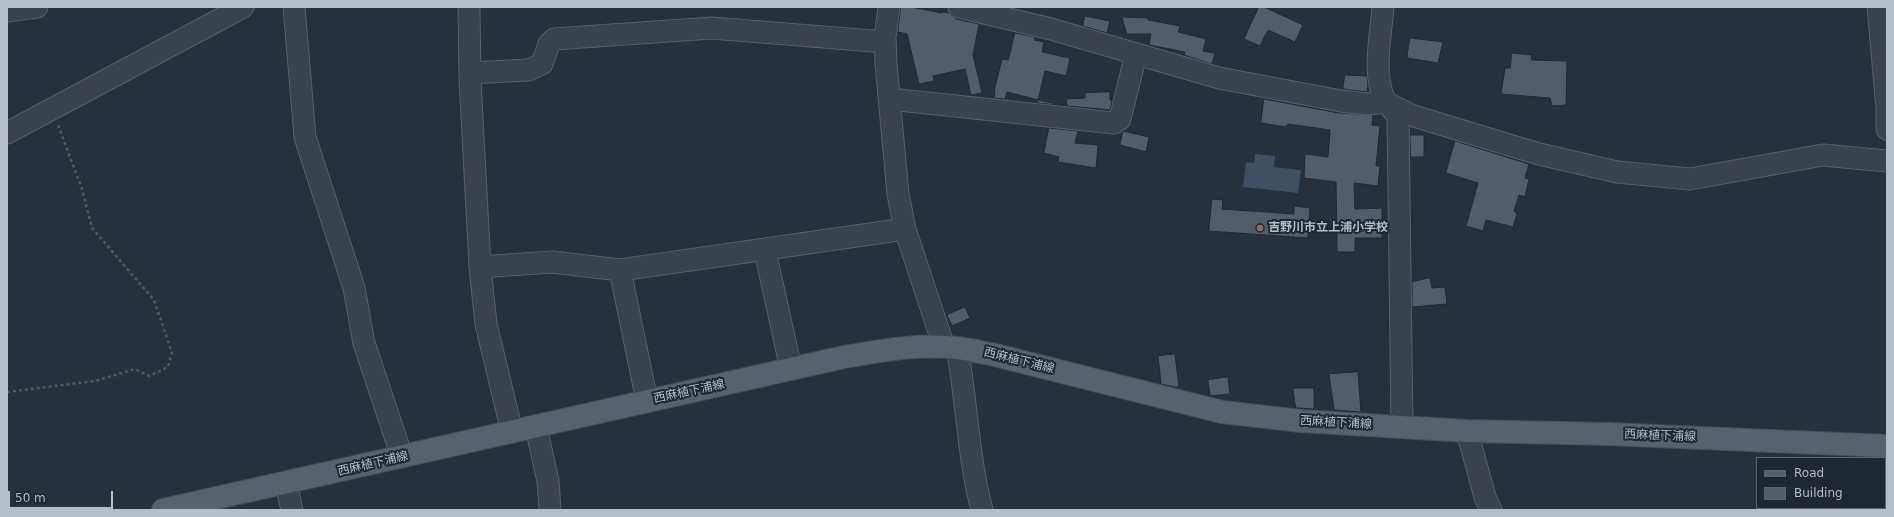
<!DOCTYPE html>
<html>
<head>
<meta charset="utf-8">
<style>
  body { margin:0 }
  #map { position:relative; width:1894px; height:517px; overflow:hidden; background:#27313b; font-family:"DejaVu Sans",sans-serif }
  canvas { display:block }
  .frame { position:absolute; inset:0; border:8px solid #b6bec7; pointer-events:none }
  .legend { position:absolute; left:1756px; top:457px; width:130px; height:52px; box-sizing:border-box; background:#1f2731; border:1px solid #5b636d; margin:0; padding:5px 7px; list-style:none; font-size:12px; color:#b6bec7 }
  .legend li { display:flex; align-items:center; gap:8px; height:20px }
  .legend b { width:20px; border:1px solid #5b636d }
  .scale { position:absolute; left:8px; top:491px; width:105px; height:18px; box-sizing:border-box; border:2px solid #b6bec7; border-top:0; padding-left:5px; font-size:12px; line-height:14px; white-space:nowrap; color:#b6bec7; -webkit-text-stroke:3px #1f2731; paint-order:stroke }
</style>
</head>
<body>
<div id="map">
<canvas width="1894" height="517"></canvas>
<div class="frame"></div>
<ul class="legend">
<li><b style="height:5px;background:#58626c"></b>Road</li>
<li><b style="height:11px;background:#525d69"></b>Building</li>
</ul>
<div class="scale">50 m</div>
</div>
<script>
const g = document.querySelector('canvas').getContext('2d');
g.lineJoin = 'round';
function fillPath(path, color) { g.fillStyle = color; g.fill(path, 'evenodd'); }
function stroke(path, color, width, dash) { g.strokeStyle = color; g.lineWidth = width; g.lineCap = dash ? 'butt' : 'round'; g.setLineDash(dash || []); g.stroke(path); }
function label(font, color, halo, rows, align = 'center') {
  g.font = font + ' "DejaVu Sans","Noto Sans JP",sans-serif'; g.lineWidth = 4; g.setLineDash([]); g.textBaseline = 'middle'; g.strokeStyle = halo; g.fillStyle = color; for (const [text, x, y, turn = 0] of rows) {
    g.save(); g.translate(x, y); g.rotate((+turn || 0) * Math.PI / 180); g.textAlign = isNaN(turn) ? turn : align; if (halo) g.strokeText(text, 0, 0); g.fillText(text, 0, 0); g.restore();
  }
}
fillPath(new Path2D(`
  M1255 154 1275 156 1274 167 1301 170 1298 193 1243 187 1246 162 1254 163Z`), '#3e5062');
const building = new Path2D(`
  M901 7H911L942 13 943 12 949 13 956 19 979 24 973 55 982 93 971 95 965 69 933 76 934 81 919 84 907 34 898 32Z
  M1259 7H1264L1303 25 1295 42 1268 30 1260 46 1244 39Z
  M1085 16 1110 21 1107 33 1083 26Z
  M1122 17 1148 18V20L1180 26 1178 32 1206 39 1203 51 1215 53 1212 64 1184 55 1185 52 1149 45 1151 34H1127Z
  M1015 33 1035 37 1034 40 1044 42 1042 52 1070 58 1066 76 1045 71 1038 100 1007 92 1005 99 994 98 995 90 994 91 1002 59 1008 60Z
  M1410 38 1443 42 1438 63 1407 58Z
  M1512 53 1532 55 1531 60 1567 61 1566 105 1552 106 1550 98 1501 94 1505 68H1510Z
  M1345 75 1367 76 1368 85 1367 92 1343 89Z
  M1110 92V100L1112 101 1110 110 1037 103 1038 100 1067 106 1066 99 1085 98V93Z
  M1264 99 1339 113 1373 115 1372 125 1380 126 1376 166H1380L1378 186 1354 183 1355 209 1382 208V238H1355V252H1337L1336 182 1304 178 1305 154 1328 157 1330 130 1288 124 1286 127 1261 123Z
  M1049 128 1078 131 1075 143 1098 145 1096 168 1058 162 1059 157 1044 153Z
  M1123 131 1149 137 1146 152 1120 145Z
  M1410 135H1424V157H1411Z
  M1455 141 1529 164 1525 178 1529 179 1525 197 1519 195 1514 211 1517 214 1513 227 1486 220 1483 231 1466 226 1478 183 1446 173Z
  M1212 199 1223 200 1222 209 1294 214V206L1310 208 1308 238 1209 231Z
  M1430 278 1432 288 1445 287 1447 304 1412 307V282Z
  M965 307 970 318 952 326 947 315Z
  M1175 354 1179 387H1175L1161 384 1158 356Z
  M1358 372 1361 412 1334 410 1329 374Z
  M1228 377 1230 394 1210 396 1208 380Z
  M1293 388H1314V409L1296 408Z`);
fillPath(building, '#525d69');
stroke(building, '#212933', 1);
const minor = new Path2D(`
  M294 7 305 137 354 288 364 343 402 457
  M469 7 470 79 480 267 486 324 512 432
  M889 7 885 37 886 64 898 194 905 229 944 347
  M959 7 1051 29 1219 78 1341 101 1367 104 1385 102 1411 115 1440 124 1539 154 1617 172 1690 179 1823 155 1887 161
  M1383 7C1381 35 1372 75 1385 100 1388 106 1395 111 1398 117L1402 426
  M1878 7 1887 108V129
  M7 11 37 7
  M470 73 528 70 542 64 549 44 554 39 712 28 885 42
  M890 99 1114 123 1120 119 1136 54
  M7 133 243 7
  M765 251 791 369
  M480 267 552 262 620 270 905 229
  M620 270 647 401
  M957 348C967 402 968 457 982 510
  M536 427 548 481 550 510
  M1467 431 1485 497 1491 510
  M286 484 292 510`);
const major = new Path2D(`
  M163 510 844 357C881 351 919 343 957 348 968 349 980 352 991 354L1222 412 1301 421 1467 431 1609 434 1887 446`);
stroke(minor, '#58606a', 23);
stroke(major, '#464e58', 24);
stroke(new Path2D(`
  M7 392 95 381 135 369 149 376 168 367 172 353 154 300 92 228 82 189 58 125`), '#4a5c5e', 2.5, [3, 3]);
stroke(minor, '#3a424c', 21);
stroke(major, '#58626c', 22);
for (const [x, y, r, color] of [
  [1260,228,4,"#8d6e63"]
]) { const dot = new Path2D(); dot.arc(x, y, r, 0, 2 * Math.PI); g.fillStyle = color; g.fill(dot); stroke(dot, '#1f2731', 1.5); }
label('bold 12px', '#b6bec7', '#1f2731', [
  ["吉野川市立上浦小学校",1268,228]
], 'left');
label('12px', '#b6bec7', '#1f2731', [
  ["西麻植下浦線",1019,361,14],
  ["西麻植下浦線",689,392,-12],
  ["西麻植下浦線",1336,423,3],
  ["西麻植下浦線",1660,436,2],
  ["西麻植下浦線",373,464,-13]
]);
</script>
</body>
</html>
